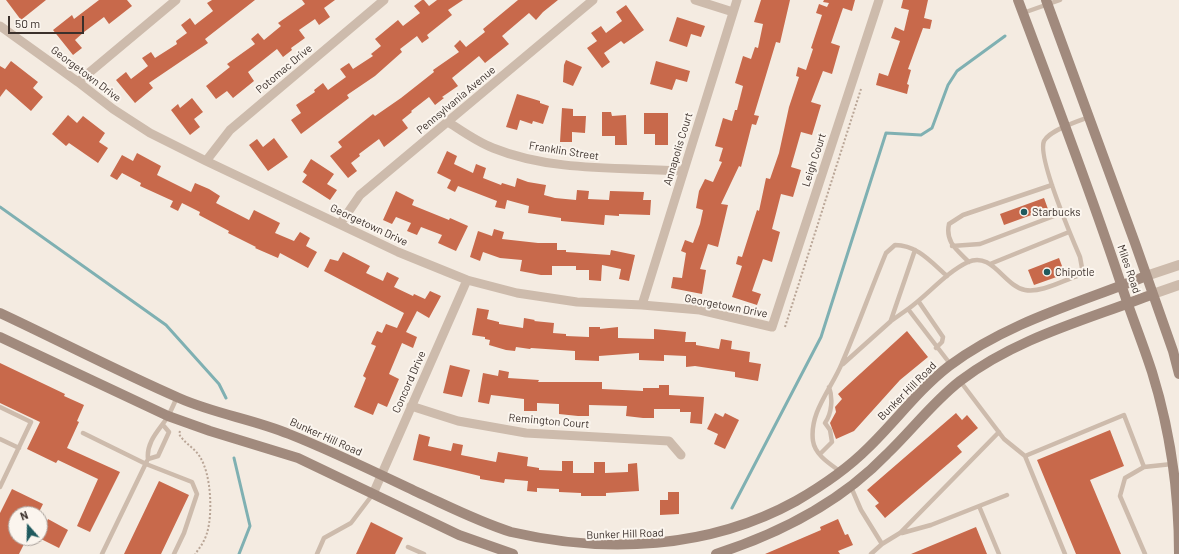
<!DOCTYPE html>
<html>
<head>
<meta charset="utf-8">
<style>
  body { margin:0 }
  #map { position:relative; width:1179px; height:554px; overflow:hidden; background:#f4ebe1; font-family:Barlow,sans-serif }
  canvas { display:block }
  .north { position:absolute; left:8px; top:506px; width:40px; height:40px; box-sizing:border-box; background:#fbf5ee; border:1px solid #aea6a0; border-radius:50%; rotate:340deg; font-size:11px; font-weight:700; line-height:16px; text-align:center; color:#3b302b }
  .north::after { content:''; display:block; margin:auto; width:14px; height:18px; background:#1f5a5e; clip-path:polygon(50% 0,100% 100%,50% 72%,0 100%) }
  .scale { position:absolute; left:8px; top:16px; width:76px; height:18px; box-sizing:border-box; border:2px solid #3b302b; border-top:0; padding-left:5px; font-size:12px; line-height:14px; white-space:nowrap; color:#3b302b; -webkit-text-stroke:3px #fbf5ee; paint-order:stroke }
</style>
</head>
<body>
<div id="map">
<canvas width="1179" height="554"></canvas>
<div class="north">N</div>
<div class="scale">50 m</div>
</div>
<script>
const g = document.querySelector('canvas').getContext('2d');
g.lineJoin = 'round';
function stroke(path, color, width, dash) { g.strokeStyle = color; g.lineWidth = width; g.lineCap = dash ? 'butt' : 'round'; g.setLineDash(dash || []); g.stroke(path); }
function fillPath(path, color) { g.fillStyle = color; g.fill(path, 'evenodd'); }
function label(font, color, halo, rows, align = 'center') {
  g.font = font + ' Barlow,sans-serif'; g.lineWidth = 4; g.setLineDash([]); g.textBaseline = 'middle'; g.strokeStyle = halo; g.fillStyle = color; for (const [text, x, y, turn = 0] of rows) {
    g.save(); g.translate(x, y); g.rotate((+turn || 0) * Math.PI / 180); g.textAlign = isNaN(turn) ? turn : align; if (halo) g.strokeText(text, 0, 0); g.fillText(text, 0, 0); g.restore();
  }
}
stroke(new Path2D(`
  M0 207 166 325 219 384 226 398
  M234 458 250 526 239 554
  M732 508 821 337 886 133 921 135 932 128 948 85 957 71 1005 36`), '#7fb0b2', 3);
fillPath(new Path2D(`
  M6 0H46L21 20Z
  M99 0H127L132 6 109 24 104 17 84 32 75 40 82 48 73 55 53 30 72 15 74 19Z
  M212 0H255L205 39 208 43 149 83 153 88 135 103 116 80 126 72 131 79 148 66 142 58 151 52 155 58 177 44 176 41 187 33 181 25 190 18 195 25 213 11 207 3Z
  M302 0H335L324 8 330 17 319 25 315 19 299 30 305 38 291 48 292 50 283 57 277 49 248 72 254 81 233 98 227 91 216 99 206 86 230 67 227 64 255 44 251 39 258 33 264 40 281 26 278 23 305 4Z
  M422 0H424L429 6 437 0H463L448 10 452 15 427 35 429 38 422 43 417 36 400 49 402 52 375 76 347 95 349 98 301 134 291 120 301 113 296 105 315 92 314 90 323 83 328 90 346 77 340 69 349 63 353 69 373 56 371 54 381 46 375 39 398 20 403 26 420 13 414 6Z
  M518 0H558L543 12 536 20 529 13 502 36 509 44 485 63 479 56 452 78 458 86 442 97 444 98 435 105 429 97 411 111 412 112 402 120 408 128 393 140 384 147 379 139 359 154 360 156 351 163 357 171 348 178 330 156 342 147 338 142 373 114 375 116 401 98 434 72 433 70 459 52 454 46 460 40 466 47 485 32 483 29Z
  M761 0H790L780 43 776 42 754 115 759 116 756 125 752 124 741 167 739 166 721 204 728 205 718 247 708 244 700 269 706 270 702 294 671 288 673 277 682 278 686 253 681 251 685 240 693 243 700 224 703 210 696 208 699 191 705 179 713 182 722 162 719 161 723 148 715 146 723 118 732 121 735 110H737L743 86 735 83 743 56 751 59 755 47 758 48 763 24 754 22Z
  M824 0H855L852 11 843 8 831 43 840 46 832 74 823 71 811 102 821 105 812 135 801 132 791 167 801 170 793 197 781 194 772 229 780 232 772 262 763 259 752 291 761 294 757 305 732 297 742 266 736 264 738 256 742 257 757 210 759 211 766 178 770 179 779 153 789 107 799 77 796 76 798 67 806 70 813 49 811 48 822 15 816 13 819 4 827 7 829 3 823 2Z
  M903 0H928L924 18 932 20 930 29 923 28 908 69 911 70 907 84 909 85 907 94 876 85 879 73 888 76 900 41 891 38 895 27 904 31 909 10 901 8Z
  M626 5 644 30 624 44 621 41 604 53 610 62 602 68 587 48 597 41 591 33 601 26 606 33 622 21 616 12Z
  M677 17 705 26 701 37 691 34 687 47 669 41Z
  M566 60 582 67 573 86 563 82 564 65Z
  M11 61 38 82 33 88 43 97 31 111 6 89 0 97V66L5 69Z
  M656 61 690 71 687 82 676 79 672 90 650 84Z
  M517 94 540 101V103L549 106 543 124 533 121 532 124 520 120 517 130 506 127Z
  M192 98 203 112 194 119 200 127 190 135 171 110 178 104 180 108Z
  M562 108 573 109V116H586L585 133 572 132V142H560Z
  M602 112H611L612 116 626 115 627 145H615V136H602Z
  M644 113H668V145H655V134H644Z
  M68 115 77 123 83 116 105 133 99 142 108 148 98 163 69 143 66 146 52 134Z
  M274 138 288 157 268 171 249 145 257 139 263 147Z
  M447 151 457 156 454 164 473 173 476 164 486 168 483 178 501 185 502 183 515 187 517 178 528 182 546 185 544 195 555 198 576 200 577 190 589 191 588 199 609 200 610 191 644 192 643 200H651L650 215 619 214V216L605 215 604 225 561 221V218L528 213 529 206 507 200 505 209 495 207 497 201 458 186 455 192 447 188 451 180 437 173Z
  M137 153 161 166 157 175 191 192 195 183 209 189 220 196 216 203 249 220 254 210 280 223 275 233 294 241 300 232 310 238 306 246 317 252 308 268 280 253 278 258 255 248 256 247 228 233 229 231 199 215 200 212 182 203 178 211 170 207 173 201 140 186 141 183 122 173 117 180 110 176 122 155 133 161Z
  M311 159 334 174 327 184 337 190 330 200 302 182 307 175 303 172Z
  M396 191 414 200 412 205 449 220 450 218 468 226 456 251 438 243 442 235 421 227 417 235 407 231 411 223 396 217 392 224 383 220Z
  M1044 198 1048 209 1004 225 1000 214Z
  M494 229 504 232 502 239 538 243H557V250H566V252L610 255 611 250 635 255 629 281 619 279 621 269 602 265 601 281 589 280V270H576V266H552V275H541L520 271 522 260 500 258 483 252 480 261 470 257 478 231 492 236Z
  M343 252 370 266 366 273 383 281 387 272 399 278 394 287 413 296 414 294 425 299 430 291 441 296 429 318 417 311 406 332 417 337 413 348 402 343 389 374 399 379 387 407 378 403 373 415 354 407 366 378 363 376 376 346 371 344 377 331 382 333 386 324 397 328 404 313 324 271 330 259 338 261Z
  M1059 258 1065 274 1034 285 1028 270Z
  M477 308 489 310 487 319 499 322V324L523 328 524 318 535 320 534 321 554 323 553 333 566 334V336L589 337V327H600V329L618 327V338L654 339V329L686 332 685 342H696V345L719 349 721 339 732 341 731 349 750 352 749 362 761 364 758 381 735 377V372L695 366 686 367V356L664 355V361L639 360V353L599 356V361L575 360V351L531 348 530 349 516 347 515 351 506 350 489 345 490 340 485 339V337L472 335Z
  M907 331 928 357 900 380 854 431 836 439 830 423 836 412 835 407 842 399 838 394Z
  M0 363 65 394 64 396 84 405 77 421 79 422 67 448 120 472 90 532 77 526 98 479 58 460 56 463 27 449 40 422 0 403Z
  M450 365 470 370 462 397 443 393Z
  M499 370 509 372 508 378 539 380 538 382H602V389L643 391V388H659V385H669V395L704 397 702 424 690 423 691 412H680V409H654V418H643L626 416 627 406 589 405V416H578L559 414V404L537 403V411H524V399L491 395 489 404 478 402 483 373 498 376Z
  M715 413 723 417 725 413 739 420 725 449 714 444 718 434 707 429Z
  M956 413 962 420 967 415 978 428 957 446 962 452 885 518 875 506 879 503 867 490Z
  M1110 430 1124 466 1090 480 1121 554H1076L1037 460Z
  M419 434 430 437 428 446 451 451 453 443 463 445 461 455 496 462 498 452 528 457 527 466 539 468V470L562 471V461H573V473H594V462H605V473L628 472V464L637 463 639 491 606 493V496H581V493L559 492V489L537 488V492L527 491 528 481 505 479 504 483 480 479V476L413 460Z
  M159 481 189 495 161 554H124Z
  M12 489 43 504 38 514H16V538H27L19 554H0V513Z
  M668 492H679V514L660 515V500H668Z
  M48 519 68 530 59 548 39 538Z
  M838 519 845 535 848 534 853 545 838 551 840 554H765L821 530 820 527Z
  M371 522 403 538 395 554H356Z
  M976 527 987 554H911Z`), '#c8694b');
stroke(new Path2D(`
  M785 327 861 89
  M180 431 179 434C184 443 195 448 200 457 211 474 213 513 207 533 205 540 200 548 195 554`), '#b9a596', 2, [2, 2]);
stroke(new Path2D(`
  M1023 13 1060 0
  M952 246 980 244 1062 213
  M969 262C957 250 945 242 949 224L963 215 1052 185
  M990 264 1069 232
  M919 302 943 337 942 342 936 348
  M891 320 915 250
  M843 364 891 321 908 309
  M951 365 908 309C928 295 945 273 968 262 992 251 1004 286 1025 290 1041 293 1062 281 1077 276L1082 268 1080 257C1072 238 1037 157 1044 141 1050 130 1078 121 1089 117
  M960 381 1004 439 1025 456
  M0 407 31 422 0 487
  M163 425 169 432 158 456 148 459C146 442 159 430 167 418 171 411 174 404 177 397
  M83 433 146 464 192 482 197 494 184 533 174 554
  M0 439 19 448
  M820 454 832 442 830 430 825 423C832 413 833 398 829 387
  M841 472C830 464 815 455 813 441 809 412 832 388 842 363 858 326 871 289 886 253L895 245C917 245 931 262 947 276
  M851 487 861 510 882 544 900 533 999 432
  M979 506 999 554
  M902 533 931 525 1007 495
  M408 547 424 554
  M102 554 147 461
  M317 554 324 538 351 523 373 494
  M871 554 882 544
  M1065 554 1025 456 1124 415 1144 467
  M1145 554 1120 496 1125 478 1144 467 1172 464`), '#cdbbac', 4.5);
stroke(new Path2D(`
  M695 0 733 12
  M0 26 78 82 113 109 150 133 206 161 398 252 467 280 517 293 577 302 642 305 700 310 772 327 879 0
  M78 82 176 0
  M448 122C462 131 477 142 493 148 552 172 621 167 683 171
  M206 161 230 130 384 0
  M340 224 360 195 593 0
  M642 305 737 0
  M411 406 458 421 526 433 669 441 681 455
  M373 494 467 280`), '#cdbbac', 9);
stroke(new Path2D(`
  M1146 276 1179 265
  M1153 294 1179 285`), '#cdbbac', 10);
stroke(new Path2D(`
  M1018 0C1054 96 1091 192 1123 290 1132 317 1143 344 1152 372 1170 430 1179 494 1179 554
  M1046 0 1135 243 1173 351 1179 374
  M0 313C60 341 119 372 179 398 215 414 253 419 289 434 332 451 375 472 417 492 448 506 479 522 511 532 606 554 709 549 796 501 822 486 847 469 868 448 896 421 918 390 949 366 1008 322 1079 303 1146 276
  M0 337 168 416 210 431 298 458 459 535 513 554
  M716 554C778 534 841 502 887 454 912 430 933 402 960 381 1018 337 1087 320 1153 294`), '#a18a7d', 10);
for (const [x, y, r, color] of [
  [1024,212,4,"#1f5a5e"],
  [1047,272,4,"#1f5a5e"]
]) { const dot = new Path2D(); dot.arc(x, y, r, 0, 2 * Math.PI); g.fillStyle = color; g.fill(dot); stroke(dot, '#fbf5ee', 1.5); }
label('11px', '#3b302b', '#fbf5ee', [
  ["Potomac Drive",284,69,-40],
  ["Georgetown Drive",86,74,37],
  ["Pennsylvania Avenue",456,100,-40],
  ["Annapolis Court",678,149,-73],
  ["Franklin Street",564,151,9],
  ["Leigh Court",814,160,-72],
  ["Georgetown Drive",369,225,25],
  ["Miles Road",1129,269,71],
  ["Georgetown Drive",726,306,11],
  ["Concord Drive",409,382,-66],
  ["Bunker Hill Road",907,391,-45],
  ["Remington Court",549,421,5],
  ["Bunker Hill Road",326,437,24],
  ["Bunker Hill Road",625,534,-2]
]);
label('11px', '#3b302b', '#fbf5ee', [
  ["Starbucks",1032,212],
  ["Chipotle",1055,272]
], 'left');
</script>
</body>
</html>
